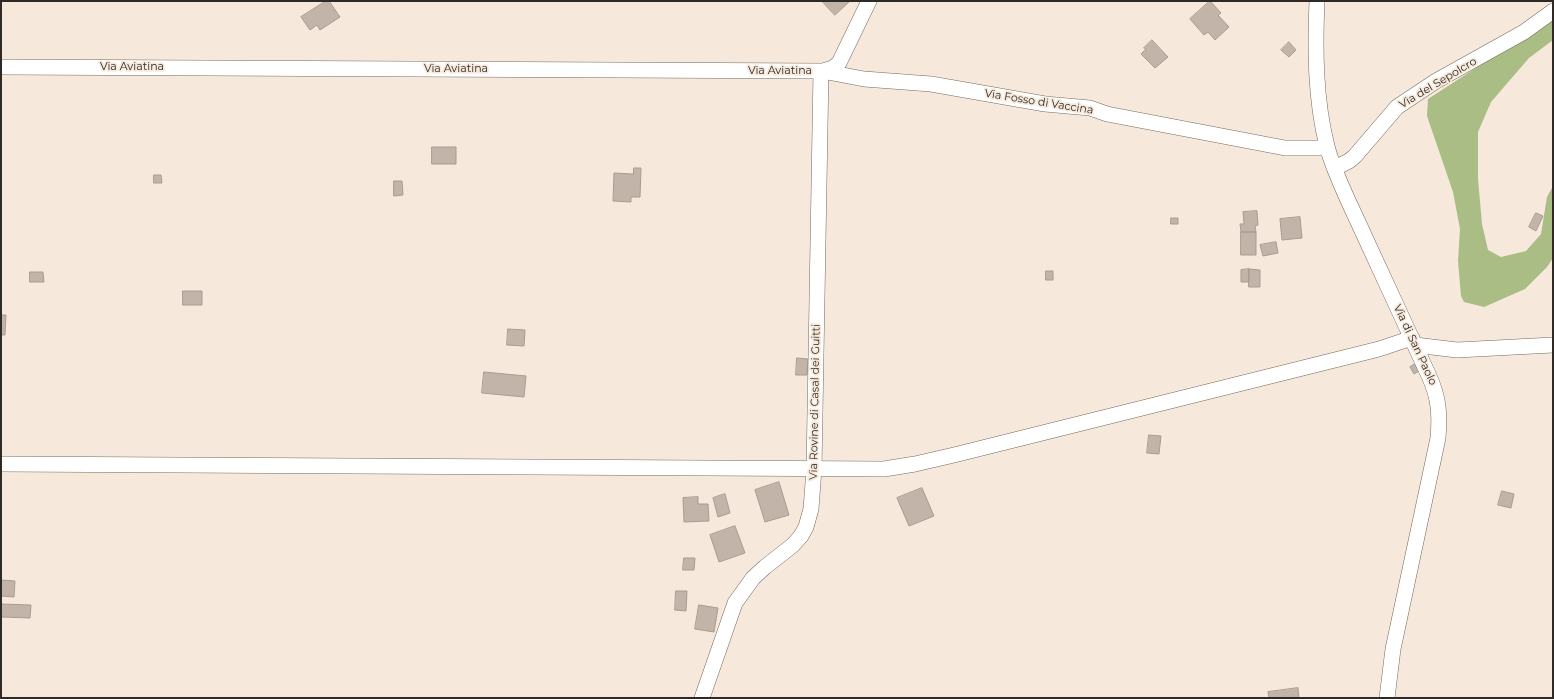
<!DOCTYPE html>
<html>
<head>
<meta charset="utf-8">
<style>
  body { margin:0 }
  #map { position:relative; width:1554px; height:699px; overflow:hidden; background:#f6e9db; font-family:Montserrat,sans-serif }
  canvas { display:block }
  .frame { position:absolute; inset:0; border:2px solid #2f2a25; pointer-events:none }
</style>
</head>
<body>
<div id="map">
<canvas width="1554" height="699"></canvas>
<div class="frame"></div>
</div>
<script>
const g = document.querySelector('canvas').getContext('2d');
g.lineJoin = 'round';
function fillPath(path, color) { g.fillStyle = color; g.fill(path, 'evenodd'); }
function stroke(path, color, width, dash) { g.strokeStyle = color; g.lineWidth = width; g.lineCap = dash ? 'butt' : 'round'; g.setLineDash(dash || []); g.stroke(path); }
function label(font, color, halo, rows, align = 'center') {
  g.font = font + ' Montserrat,sans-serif'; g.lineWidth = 3.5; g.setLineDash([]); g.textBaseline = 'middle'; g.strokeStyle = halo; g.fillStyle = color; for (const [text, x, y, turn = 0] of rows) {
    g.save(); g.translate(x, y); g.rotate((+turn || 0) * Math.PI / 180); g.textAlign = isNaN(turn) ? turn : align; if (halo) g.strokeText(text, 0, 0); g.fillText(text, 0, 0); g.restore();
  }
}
fillPath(new Path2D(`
  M1553 18V40L1529 58 1491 102 1478 132V179L1482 224 1488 250 1501 257 1526 251 1541 234 1547 197 1553 186V258L1547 267 1525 289 1484 307 1464 302 1461 296 1458 261 1460 229 1453 192 1427 116 1428 99Z`), '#a9bd85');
const building = new Path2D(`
  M326 1H329L340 17 320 30 317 25 310 30 301 17Z
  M822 1H850L835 15Z
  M1210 1 1221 13 1218 15 1229 27 1215 40 1208 32 1204 35 1190 19Z
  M1152 40 1168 57 1155 68 1141 54 1146 49 1144 48Z
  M1289 42 1296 50 1289 57 1281 50Z
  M432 147H456V164H432Z
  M634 168H641L640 197H631V202L613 201 614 173 633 174Z
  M154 175H161L162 183H154Z
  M394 181H402L403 195 394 196Z
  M1257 211 1258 225 1255 226 1256 232H1241L1240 224H1244L1243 212Z
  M1536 213 1543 216 1536 231 1529 227Z
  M1300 217 1302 238 1282 240 1280 219Z
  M1171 218H1178V224H1171Z
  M1241 232H1256V255H1241Z
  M1276 242 1278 253 1263 256 1260 245Z
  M1249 269 1260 270V287H1249Z
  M1249 269V282H1241V270Z
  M1046 271H1053V280H1046Z
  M30 272H43L44 282H30Z
  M183 291H202V305H183Z
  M1 315H6L5 335H1Z
  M508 329 525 330 524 346 507 345Z
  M797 358 808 359 807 375H796Z
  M1417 363 1421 370 1414 374 1410 367Z
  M484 372 526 376 524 397 482 393Z
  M1149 435 1161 436 1159 454 1147 453Z
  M779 482 789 515 765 522 755 490Z
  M922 488 934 516 909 526 897 498Z
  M1502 491 1514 494 1511 508 1498 505Z
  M725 494 730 513 718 517 713 498Z
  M698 497V504H708L709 521 684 522 683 498Z
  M735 526 745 553 719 562 710 535Z
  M684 558H695L694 570H683Z
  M1 580 15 581 14 597 1 596Z
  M676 591H687L686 611 675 610Z
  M1 604 31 605 30 618 1 617Z
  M699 605 718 608 714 632 695 629Z
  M1298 688 1299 698H1269L1268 692Z`);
fillPath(building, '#c3b4a9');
stroke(building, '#a99b90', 1);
const minor = new Path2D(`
  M1317 1C1315 49 1315 99 1327 146 1334 174 1352 208 1364 235 1386 282 1407 329 1429 376 1439 398 1440 414 1438 438L1393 649 1387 698
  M1 67 823 71 833 68 839 63 869 1
  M822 71 864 79 931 84 1045 104 1090 108 1107 114 1285 148H1327
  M1335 168 1349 161 1355 156 1397 107 1436 81 1524 32 1553 11
  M1415 345 1457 350 1553 345
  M1 464 884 469 915 464 954 455 1379 349 1412 338
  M702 698 735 603 753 578 765 567 793 545 801 536 806 527 811 509 814 469 821 71`);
stroke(minor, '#746a5d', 16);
stroke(minor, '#fff', 15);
label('11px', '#2f2a25', '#f6e9db', [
  ["Via Aviatina",132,67],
  ["Via Aviatina",456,69],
  ["Via Aviatina",780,71],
  ["Via del Sepolcro",1438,83,-31],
  ["Via Fosso di Vaccina",1039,102,9],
  ["Via di San Paolo",1415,345,65],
  ["Via Rovine di Casal dei Guitti",815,402,-89]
]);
</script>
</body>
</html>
